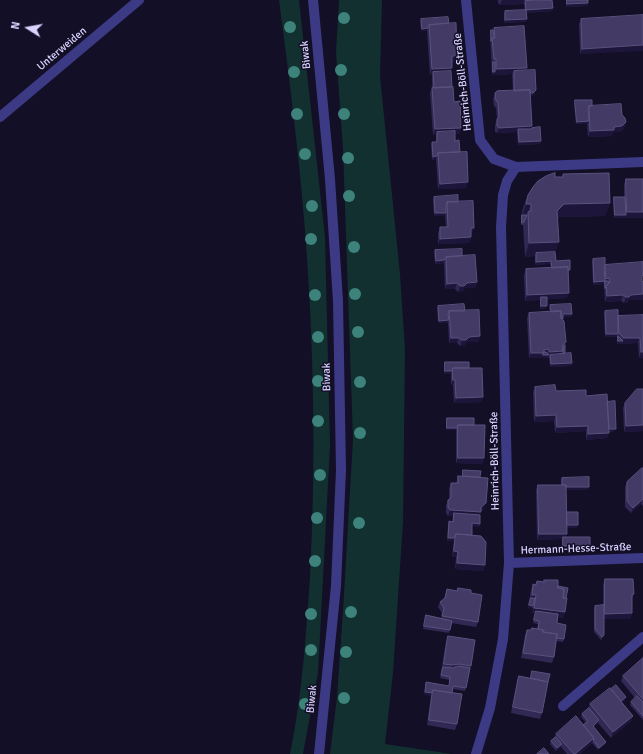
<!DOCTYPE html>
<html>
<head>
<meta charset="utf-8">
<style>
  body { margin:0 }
  #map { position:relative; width:643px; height:754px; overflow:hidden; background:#130f26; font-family:Signika,sans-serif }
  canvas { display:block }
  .north { position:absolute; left:8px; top:8px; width:40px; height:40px; -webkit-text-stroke:3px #130f26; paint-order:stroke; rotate:281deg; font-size:11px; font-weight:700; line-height:16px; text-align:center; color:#d9d4ff }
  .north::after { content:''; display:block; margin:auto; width:14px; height:18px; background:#d9d4ff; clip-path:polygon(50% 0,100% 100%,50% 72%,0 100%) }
</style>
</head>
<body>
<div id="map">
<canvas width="643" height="754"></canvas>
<div class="north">N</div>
</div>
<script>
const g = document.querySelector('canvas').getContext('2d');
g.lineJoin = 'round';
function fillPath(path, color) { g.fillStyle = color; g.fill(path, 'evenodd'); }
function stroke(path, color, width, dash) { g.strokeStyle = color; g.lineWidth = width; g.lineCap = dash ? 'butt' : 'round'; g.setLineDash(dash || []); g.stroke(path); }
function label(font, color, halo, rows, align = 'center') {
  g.font = font + ' Signika,sans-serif'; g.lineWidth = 3; g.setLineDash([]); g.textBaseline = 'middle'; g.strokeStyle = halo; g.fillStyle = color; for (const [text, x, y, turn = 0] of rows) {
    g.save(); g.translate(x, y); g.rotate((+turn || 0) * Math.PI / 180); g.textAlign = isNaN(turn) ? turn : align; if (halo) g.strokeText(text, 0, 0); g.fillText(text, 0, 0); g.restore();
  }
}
fillPath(new Path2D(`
  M279 0H299L325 237 330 446 318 673 303 754H290C302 695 306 636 310 576 316 461 314 346 305 231 299 153 289 77 279 0Z
  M339 0H382L380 76 400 274 405 349 403 522 393 673 385 744 452 754H330L337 697 343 611 353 439 343 149 336 52Z`), '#12302f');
stroke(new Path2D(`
  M466 0 480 140 494 159 516 167 643 162
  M0 117 139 0
  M509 563 643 558
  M563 706 643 637
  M476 754 490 708 503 639 509 563 501 227 503 195 507 181 516 167`), '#3d3a85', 10);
stroke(new Path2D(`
  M313 0 330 179 338 301 341 470 336 586 319 754`), '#3d3a85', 10);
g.fillStyle = '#3d827b';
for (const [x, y] of [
  [344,18],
  [290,27],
  [341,70],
  [294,72],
  [297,114],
  [344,114],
  [305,154],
  [348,158],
  [349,196],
  [312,206],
  [311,239],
  [354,247],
  [355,294],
  [315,295],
  [358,332],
  [318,337],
  [318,381],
  [360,382],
  [318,421],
  [360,433],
  [320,475],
  [317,518],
  [359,523],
  [315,561],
  [351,612],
  [311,614],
  [311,650],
  [346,652],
  [344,698],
  [305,704]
]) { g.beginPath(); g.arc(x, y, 6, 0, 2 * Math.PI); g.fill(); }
fillPath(new Path2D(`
  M498 0H552L553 8 552 11 527 13 526 22 504 23V14L505 11 525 10 524 4 500 5 498 3Z
  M566 0H588V3L587 6 566 7Z
  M643 15 580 54 579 24 581 19Z
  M421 19 449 24 457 56 455 61 452 62V68L451 71 452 87 454 102 461 128 459 134H455V141L460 152 466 188 438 189 436 159 432 160 431 145 432 142H436V135H433L430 93 432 88V75H430L427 31H421L420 21Z
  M494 28 527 68 526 70 535 93 532 96H530L532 126V128L541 141 540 144 518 145 517 132 497 133 495 132V125L497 119 496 108 494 106 493 99 495 93 513 91 512 74 492 75 490 33 491 30H493Z
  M575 100 622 115 626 122 624 128 620 132H613L612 136 588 137 587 124H576L574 103Z
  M563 174 610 203 605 216 559 217 558 219 559 242 555 252 556 261 569 272 568 273 567 298 547 299 546 308 540 309V300L525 301 524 275 526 269 551 268 550 264 535 265V256L525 257 523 225H521V217L523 208 528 195 555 177H562Z
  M626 179H643V218H614L613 200 614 197H624V184Z
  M434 197 458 202 474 228 472 233H471V237L469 243 438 244V233L440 227H446L445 216H434L433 200Z
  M435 250 462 256 477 282 475 288H465L462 292H458L455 289H445L444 263 435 264 434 253Z
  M593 259 605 265 629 300 627 303H624L621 301 605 302 604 284 593 285 592 262Z
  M550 305 572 314 571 317H563L565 353 572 363 571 366 550 367 549 358H529L527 318 529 313 550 312 549 308Z
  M438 306 465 311 480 336 478 342H467L464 346H460L457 343H449L448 323H438L437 308Z
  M605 311 618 317 643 315V358H639L638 343 617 344V337H605L604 313Z
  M445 362 469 368 483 397 481 402 454 403 453 385H451V374H444V365Z
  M535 387 556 391 586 396 607 402 615 431 609 432 607 438 586 440V431L555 433 554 421 534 422 533 392Z
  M643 389V431L624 432 623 408 625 403Z
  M447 418 474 425 484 458 482 464 456 463V430H446V421Z
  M643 468V506L641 504 631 513 625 507V487L627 482Z
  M463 470 480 477 484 509 481 511 480 515V524L479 527 472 526V535L485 565 483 571 455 569 456 557H452L454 540 453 541H447L448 524 449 521 452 522 453 516H448L446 513V506L448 500H449V489L451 483H456L458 476H462Z
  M562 478 588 490H566L567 512 578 525 576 528H567L566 537 590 546 589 549H562V539L537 540 536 490 538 485H561V480Z
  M605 579 634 594 632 599V613L630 619H604V635L603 637 601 640 594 632V608L595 606 603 605V585Z
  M537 581 558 586 565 612 563 618 558 617 557 623 564 639 563 642 556 641 554 657 552 663 521 658 525 635 527 630H531L532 628 537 629 538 624 533 623 535 613H532L533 608H528L531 590 533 584 535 585Z
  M458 588 471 593 478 622 476 627 451 623 449 633 423 629 426 615 441 618 442 613 438 607 440 602 444 599 447 589 457 591Z
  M448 636 471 666 465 691 452 689V693L457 724 455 730 427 725 431 696 424 694 426 682 449 686V680L440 678 446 642Z
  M643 658V720L630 705 631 702 635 698 621 681 623 676Z
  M532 671 542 713 540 719 511 713 517 681 519 676 530 678Z
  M611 689 625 700 622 702 633 716 631 721 611 738 598 723 594 727 606 742 605 744 598 750 592 743 580 754H567L561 747 556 751 550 744 551 741 554 738 556 734 583 725 586 723 581 717 582 714 588 709 590 704Z`), '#312854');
fillPath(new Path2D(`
  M502 0H541L525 1 524 4 500 5Z
  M588 3 587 6 566 7 567 4Z
  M553 8 552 11 525 13 526 10Z
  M527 19 526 22 504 23 505 20Z
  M428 28 427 31H421L422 29Z
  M643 45V51L580 54 582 49Z
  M452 56H457L455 61 450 62Z
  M452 68 450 73 433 72 432 75H430L432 69Z
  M527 68 525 73 514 71 512 74 492 75 493 72H495L496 69Z
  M536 90 535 93 532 96H514L515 93Z
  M589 121 588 124H576L577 122Z
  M626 122 624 128 620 132H613L612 136 588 137 590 131 614 127Z
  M532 126 530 132 518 129 517 132 497 133 499 128Z
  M461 128 459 134 437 135V132L436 135H433L435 129Z
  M541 141 540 144 518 145 519 142Z
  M437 156 436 159 432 160 433 157Z
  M468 182 466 188 438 189 440 184Z
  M610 203 605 216 559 217 552 224 557 211 564 204Z
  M526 204H531L526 218 522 216Z
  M627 212H643V218H614L615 215H626Z
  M435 213H446L445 216H434Z
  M471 228H474L472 233 469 234Z
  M471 237 469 243 438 244 440 239Z
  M559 242 554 255 536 253 535 256 525 257 529 243Z
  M444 260V263L435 264 436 261Z
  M551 261 550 264 535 265 536 262Z
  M609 278 607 284 605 281 606 279Z
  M605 281 604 284 593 285 594 282Z
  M477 282 475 288H465L462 292H458L460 286 467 283Z
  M457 283 455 289H445L447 284Z
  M569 293 567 298 541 300V297L540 300 525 301 527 295Z
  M643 294V300H629L627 303H624L626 297 631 295Z
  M623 295 621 301 605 302 607 296Z
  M541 306H547L546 308 540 309Z
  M551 314H572L571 317H560Z
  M449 320 448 323H438L439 321Z
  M606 334H618L617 337H605Z
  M480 336 478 342H467L464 346H460L462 340 469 337Z
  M451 338H459L457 343H449Z
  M624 338H640L638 343 617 344 618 341H623Z
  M548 349 546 355H543L542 358H529L531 353 544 350Z
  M563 351 565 353 564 355H550L549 358H542L543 355H549L550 352Z
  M641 352H643V358H639Z
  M572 363 571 366 550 367 551 364Z
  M445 371H452L451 374H444Z
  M453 380H455L453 385H451Z
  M483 397 481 402 454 403 456 398Z
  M556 415 554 421 534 422 536 416Z
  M643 425V431L624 432 626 426Z
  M588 426 586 431 555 433 557 427Z
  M447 428H457L456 430H446Z
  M607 429H616L615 431 606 432Z
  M609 433 607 438 586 440 588 434Z
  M458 458H484L482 464 456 463Z
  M562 487H589L588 490H561Z
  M643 499 641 504 631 513 633 508Z
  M486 503 484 509 480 512H481L479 518 454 513 453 516H448L450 510 481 507Z
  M472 523 480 524 479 527 471 526Z
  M566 525H578L576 528H565Z
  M539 534H567L565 539 563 537 562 539 537 540Z
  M455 537 453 541H447L448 538Z
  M563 546H590L589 549H562Z
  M454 551 458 552 456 557H452Z
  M457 563 485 565 483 571 455 569Z
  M532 595H536L534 601 531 598Z
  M529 605 533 606 532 609 528 608Z
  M534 608 565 612 563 618 535 614 536 611 535 613H532Z
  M632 613 630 619H603L605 614Z
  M459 664 457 669 451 671 453 665Z
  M425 692 432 693 431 696 424 694Z
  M626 697 625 700 619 706 620 703Z
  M633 716 631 721 611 738 613 732Z
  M599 720 598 723 592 729 593 726Z
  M594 738 592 743 580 754H575Z
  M606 742 605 744 598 750 599 748Z
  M562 744 561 747 556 751 557 748Z`), '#1d163a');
const building = new Path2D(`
  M538 0H552L553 8 526 10 525 1Z
  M567 0H588V3L567 4Z
  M526 10 527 19 505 20V11Z
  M643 15V45L582 49 581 19Z
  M448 17 449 23 429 25 428 28 422 29 421 19Z
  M456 23 457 56H452V68L432 69 429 25Z
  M524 26 527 68 496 69V59H494L492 38H495L494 28Z
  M491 30H493L494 38H492L491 41Z
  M493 62H495V72H493Z
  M535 70 536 90 533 93H530V90L514 91V71Z
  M451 71 452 87 434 88 433 72Z
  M453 87 454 102 460 101 461 128 435 129 432 88Z
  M530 90 532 126 499 128 497 126V119L499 117 498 102 496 101 495 93 497 91Z
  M575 100H592V106H589L588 109 589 121 577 122Z
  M621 104 622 115 625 118 626 122 622 126 614 127V130L590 131 589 106Z
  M540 127 541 141 519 142 518 129H531L532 128Z
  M455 131V141L459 140 460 152 438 153 437 156 433 157 432 142H437V132Z
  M467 152 468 182 440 184 438 153Z
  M555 173V177H563V174L609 173 610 203 564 204 557 211 559 242 529 243 528 212 531 211V204H526L528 195 533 187 538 181 546 176Z
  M626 179H643V212H627Z
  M458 195V202H447V205H446V213H435L434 197Z
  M614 197H625L626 215H615Z
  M473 201 474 228H471V237L440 239V227H448L447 202Z
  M522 215H527L524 222 522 223Z
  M462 249V256L446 257 444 260 436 261 435 250Z
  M555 252 556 261 570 260V270H568V267L552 268 551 261 536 262V253Z
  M475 255 477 282 467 283 464 286H460L457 283 447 284 446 257Z
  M605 258V265L604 267 605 281 594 282 593 259Z
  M643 262V275L642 276V281L643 282V294L631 295 629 297H626L623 295 607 296 606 286 610 282 609 278 606 279 605 265Z
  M568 267 569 293 527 295 526 269Z
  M605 281H608L609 283 606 286 605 288Z
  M541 297H547V306H541Z
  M464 304 465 311H449L448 314 449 320 439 321 438 306Z
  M571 304 572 314H561V311L551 312 550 305Z
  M479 310 480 336 469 337 466 340H462L459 338H451L449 311Z
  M618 310V334H606L605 311Z
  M561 311V318L564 321 566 342 563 345V351L550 352 548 349 544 350V353H531L529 313Z
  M561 315H563V319L561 318Z
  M643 315V352H641L640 338H624L619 333 618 316Z
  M618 336 623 341H618Z
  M565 345V353H563V347Z
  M544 352H546L549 355H543Z
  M571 353 572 363 551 364 550 355Z
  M445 362H469V368H453L452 371H445Z
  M453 368H482L483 397 456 398 455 380H453Z
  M555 385 556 391 586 390V396L607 394 609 433 588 434V426L557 427 556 415 536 416 535 387Z
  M637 389H643V425L626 426 625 403Z
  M615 401 616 429H609L607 402Z
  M447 418H474V425H458L457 428H447Z
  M458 425H485L484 458H458Z
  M642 468H643V499L633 508 627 501V482Z
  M463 470 481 471 480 477 463 476Z
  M458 476 488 478 486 503 481 507V512L450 510 448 507V500L451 498V483H458Z
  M589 477V487H566V485H562V478Z
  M538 485H566L567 534H539Z
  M567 512H578V525H567Z
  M454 513 480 515V524L472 523V535L456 534 454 538H448L449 521 453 522Z
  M456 534 481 536 486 542 485 565 457 563 458 552 454 551Z
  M563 537H590V546H563Z
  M605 579H633L634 594H632V613L605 614Z
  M544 580H558V588L564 589 563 598H567L565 612 534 608 536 595H532L533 584 536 585 537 581 544 582Z
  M558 586 568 588 566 598H563L564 589 558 588Z
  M458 588 471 590V593L482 595 478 622 442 616 444 608 440 602 445 598 447 589 457 591Z
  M531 598H535L533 606 529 605Z
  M604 605V635L602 637 595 629V606Z
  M536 611 558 614 557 623 566 625 564 639 557 638V634L543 632V630L538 629 539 621 534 620Z
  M426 615 452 621 450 630 424 626Z
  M532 628 543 630V632L557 634 554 657 523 653 527 630H531Z
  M448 636 475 640 471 666 459 664 453 665 444 664Z
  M643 658V699L623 676Z
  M458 666 470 668 466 688 453 686 452 693 433 690 432 693 425 692 426 682 449 686 450 677 441 675 443 667 452 668Z
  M532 671 550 674 548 682 531 678Z
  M519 676 548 682 542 713 513 707Z
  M616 685 626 697 621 701 611 689Z
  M610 688 633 716 613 732 590 704Z
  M433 690 462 694 457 724 429 720Z
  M637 696 643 702V716L631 702Z
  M589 708 599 720 593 726 606 742 599 748 593 740 594 738 583 725 588 721 582 714Z
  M576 716 594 738 575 754H574L556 734Z
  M556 737 562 744 557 748 551 741Z
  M544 748 549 754H537Z`);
fillPath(building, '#433a66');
stroke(building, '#5a527e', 1);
label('11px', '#d9d4ff', '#130f26', [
  ["Unterweiden",62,49,-40],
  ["Biwak",306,55,-96],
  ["Heinrich-Böll-Straße",463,82,-96],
  ["Biwak",327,377,-91],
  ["Heinrich-Böll-Straße",495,461,-91],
  ["Hermann-Hesse-Straße",576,549,-2],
  ["Biwak",312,699,-84]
]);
</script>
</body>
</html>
